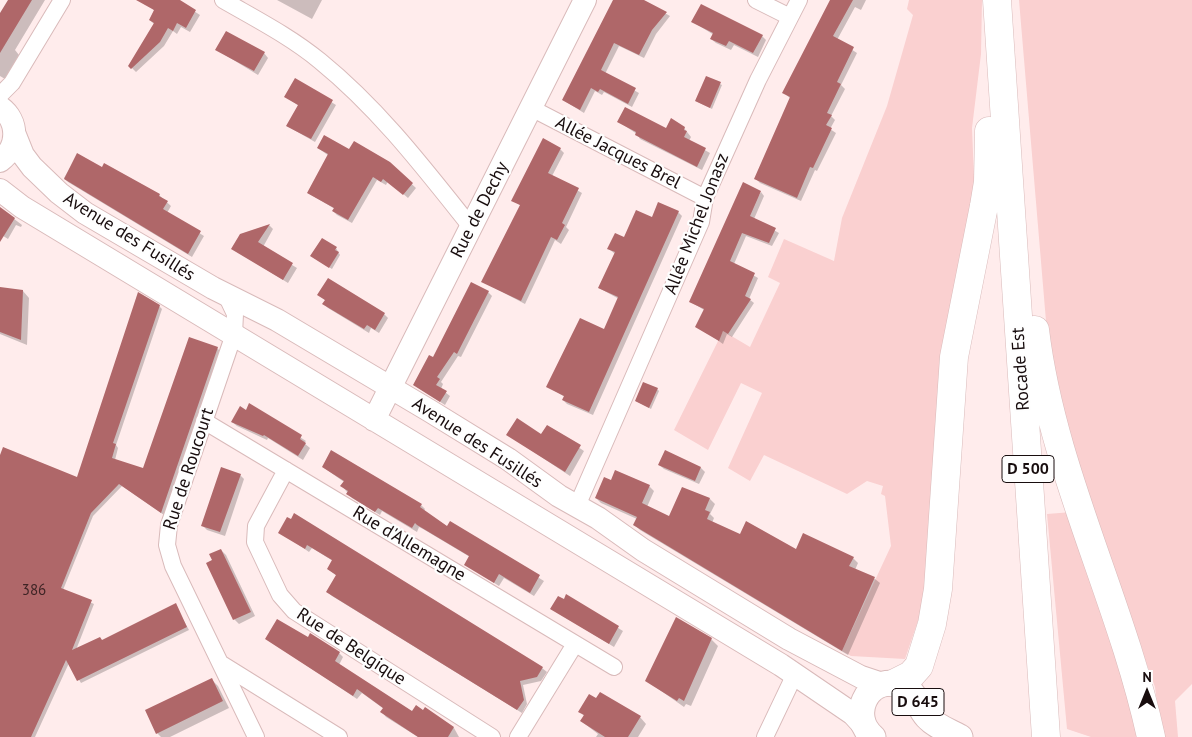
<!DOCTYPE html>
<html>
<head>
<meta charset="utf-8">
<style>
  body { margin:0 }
  #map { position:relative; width:1192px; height:737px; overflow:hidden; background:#ffecec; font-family:"PT Sans",sans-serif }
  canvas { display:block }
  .north { position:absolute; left:1122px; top:667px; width:50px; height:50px; -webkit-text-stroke:4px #fefefe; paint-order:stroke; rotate:0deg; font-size:14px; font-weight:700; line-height:20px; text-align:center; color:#180d0e }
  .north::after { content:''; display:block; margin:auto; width:18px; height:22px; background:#180d0e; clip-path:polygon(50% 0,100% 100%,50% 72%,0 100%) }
</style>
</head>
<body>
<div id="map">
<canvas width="1192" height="737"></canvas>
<div class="north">N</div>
</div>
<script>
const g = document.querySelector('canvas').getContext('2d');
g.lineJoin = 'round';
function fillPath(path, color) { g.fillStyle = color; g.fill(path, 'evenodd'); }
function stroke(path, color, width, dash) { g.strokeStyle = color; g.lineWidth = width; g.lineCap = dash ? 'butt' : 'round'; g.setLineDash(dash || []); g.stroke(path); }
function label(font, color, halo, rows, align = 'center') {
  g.font = font + ' "PT Sans",sans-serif'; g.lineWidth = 4.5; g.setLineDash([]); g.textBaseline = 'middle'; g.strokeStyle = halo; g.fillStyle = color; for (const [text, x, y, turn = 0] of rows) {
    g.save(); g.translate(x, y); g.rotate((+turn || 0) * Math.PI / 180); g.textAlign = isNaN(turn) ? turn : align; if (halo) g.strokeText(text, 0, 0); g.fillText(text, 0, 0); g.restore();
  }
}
fillPath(new Path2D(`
  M909 0H982L981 54 972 128 975 201 926 597 905 659 851 656 842 651 891 546 885 496 881 494 883 486 867 481 847 494 764 455 750 481 728 468 762 393 741 383 708 450 674 430 723 331 750 347 780 283 768 277 784 239 834 261 842 218 887 106 913 15 907 9Z
  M1019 0H1192V684L1175 701 1178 737H1161L1155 687 1090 509 1061 417 1047 333Z
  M1072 512 1140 737H1091L1067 729 1047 514Z`), '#fad0d0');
fillPath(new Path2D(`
  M9 0H45L15 50 19 55 5 79 0 76V15Z
  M153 0H177L200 15 190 32 181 27 177 34 173 31 164 46 136 72 130 66 154 24 150 20 155 11 149 6Z
  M277 0H322L312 19Z
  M614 0H642L670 16 656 34 644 58 619 46 605 74 639 93 632 107 604 92 602 95 595 91 584 113 563 100Z
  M831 0H866L861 10 855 7 837 40 857 53 841 85 845 89 831 116 835 120 830 129 836 133 817 171 815 170 801 201 760 183 756 179 791 99 784 93Z
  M693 22 762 36 766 40 758 57 734 45 731 50 716 43 711 39 714 35Z
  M217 50 264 53 268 58 258 75Z
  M296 80 336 105 315 142 287 126 299 106 286 97Z
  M720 84 722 85 712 109 696 101Z
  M619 122 667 130 684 128 691 137 689 141 710 153 702 170 640 139 637 134Z
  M318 148 350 151 389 163 416 188 408 198 388 181 386 185 377 180 352 223 337 215 333 211 335 209 308 193 329 156Z
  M560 149 564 153 552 176 582 193 566 227 569 230 561 244 555 240 525 304 483 282 521 206 513 200Z
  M78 154 102 169 159 195 171 206 167 213 204 236 192 257 68 182 64 178Z
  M761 192 764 196 754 219 779 233 772 246 746 236 734 264 758 278 749 299 754 303 732 337 727 334 723 344 697 326 704 310 691 302Z
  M0 208 22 225 21 227 16 225 8 239 0 234Z
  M678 212 682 216 593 415 567 404 563 400 565 397 548 387 605 331 619 299 599 288 615 254 609 249 652 218Z
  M269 225 273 229 263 247 297 268 288 283 233 249 241 235Z
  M336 248 340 255 332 269 314 258Z
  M0 288 23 291 29 298 27 345 0 334Z
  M488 292 492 296 461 357 458 356 441 382 443 384 441 389 450 396 445 405 414 385Z
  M319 295 384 314 388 318 379 333 371 328 369 333 328 308 324 304 326 301Z
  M159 306 162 309 116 445 118 448 115 460 144 470 217 348 220 351 164 515 122 486 93 516 63 590 94 604 76 650 102 641 175 605 189 630 81 683 69 663 35 737H0V458L77 479Z
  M657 389 659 391 651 409 636 401Z
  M250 405 306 441 304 443 310 448 303 460 268 438 267 440 237 426 232 422 246 411Z
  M547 426 584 451 570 476 508 435H542Z
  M659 465 701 468 705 472 699 484 664 469Z
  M323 467 421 505 425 509 424 511 448 527 450 523 544 581 534 596 504 578 499 586 466 565 470 557 423 529 419 527 417 532 382 511 380 515 352 498 342 486 344 482Z
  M240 475 244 479 225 536 207 530 203 526Z
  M649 486 654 491 647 507 670 518 682 488 710 499 715 504 710 514 714 518 712 523 741 536 796 551 853 558 858 563 855 570 875 579 880 583 848 655 640 530 635 525 637 519 601 503 596 498Z
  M295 515 542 668 547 672 541 681 523 685 527 704 522 713 332 596 328 592 337 576 328 569 333 561 312 548 309 552 280 532Z
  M221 550 226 555 255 616 239 624 234 619 213 561Z
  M567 596 623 631 614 647 552 609 564 601Z
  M267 639H308L339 653 343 657 339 665 413 713 454 728 459 737H418L386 717 382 712 384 709 362 693 357 699Z
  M711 639 718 646 691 706 686 704 684 707 647 681Z
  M211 679 218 686 229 708 170 737H161L157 733Z
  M580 711 640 717 646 724 638 737H596L598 734 581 721 584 716Z`), '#0003');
fillPath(new Path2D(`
  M8 0H32L0 53V13Z
  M136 0H180L196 10 186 28 177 23 173 31 168 28 160 42 131 69 128 66 154 23 149 20 154 10Z
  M613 0H644L667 12 652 30 639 55 614 43 601 70 636 88 628 104 600 89 598 92 591 88 580 110 562 100Z
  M830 0H853L833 36 854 47 837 82 841 84 827 113 832 115 826 125 832 128 813 168 810 167 797 198 754 179 790 97 782 93Z
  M701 4 763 35 753 53 729 41 726 46 710 39 713 33 691 22Z
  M226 31 265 52 254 71 215 50Z
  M706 76 721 82 710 108 695 101Z
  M295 78 333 100 311 139 286 126 298 105 284 97Z
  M625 107 666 128 671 118 685 127 684 130 687 131 684 137 706 148 697 167 635 135 636 132 617 122Z
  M324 135 349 149 354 141 390 162 413 183 403 195 383 179 381 182 373 177 348 220 332 211 334 208 307 193 328 154 317 148Z
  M543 138 561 148 548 173 579 188 562 223 565 225 557 240 551 237 521 301 481 282 520 205 511 201Z
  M77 153 102 167 104 163 160 194 159 196 168 201 163 209 201 231 188 254 64 179Z
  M743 182 761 191 750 216 776 228 769 243 742 233 730 261 755 273 745 296 751 299 728 334 723 331 719 341 695 327 704 309 689 302Z
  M658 202 679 211 589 412 562 400 564 396 546 387 580 318 604 329 618 297 598 288 615 252 607 249 615 233 624 237 636 210 652 217Z
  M0 207 15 218 0 242Z
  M270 224 258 242 293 263 283 280 231 249 240 234Z
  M322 238 337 247 335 250 339 252 329 268 310 256Z
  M328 278 385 313 375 330 367 325 364 329 322 304 325 300 317 295Z
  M471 282 489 291 457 354 454 352 437 377 440 379 436 385 447 391 440 402 413 385 429 355 433 357Z
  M0 287 23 290 21 340 0 332Z
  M138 292 160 305 113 443 116 444 112 458 143 468 189 337 218 347 161 513 119 484 91 513 61 588 92 600 72 650 100 637 102 640 176 603 187 627 77 681 66 660 31 737H0V455L3 447 77 477Z
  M643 382 658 388 649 408 635 401Z
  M249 403 302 435 300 439 306 443 298 456 264 435 263 436 231 422 240 406 246 410Z
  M517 418 541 434 547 425 581 445 565 472 506 435Z
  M331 450 422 504 420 507 447 526 450 521 540 575 530 593 499 574 494 583 464 565 469 556 417 525 415 523 412 528 378 508 375 512 346 494 348 491 340 486 344 481 322 467Z
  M665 450 701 467 695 481 658 465Z
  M221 467 241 474 220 532 201 526Z
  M615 470 650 485 642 503 669 516 682 487 710 498 705 510 710 512 707 519 740 534 746 521 796 549 803 533 854 557 849 566 875 577 842 651 633 525 637 517 595 498 604 477 611 480Z
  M294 513 543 667 537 677 520 681 524 700 517 710 326 592 336 575 327 569 332 560 307 545 305 549 278 533 287 517 291 519Z
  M221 549 251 612 233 620 206 563 212 560 209 554Z
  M566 594 619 626 609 644 550 609 558 596 564 599Z
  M676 617 712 638 684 701 679 698 677 701 645 681Z
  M277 619 308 637 310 633 340 652 335 661 412 711 416 705 423 710 425 707 454 727 448 737H418L380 712 383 708 357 689 353 696 265 639Z
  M212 678 223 701 156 734 145 710Z
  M600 692 641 716 628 737H605L580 721 584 715 578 712 589 694 596 698Z`), '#af6769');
const street = new Path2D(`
  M223 0C256 19 291 37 320 61 379 109 424 168 471 227
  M756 0 790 17
  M0 95 12 83 62 0
  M531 108 705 198
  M226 295 235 314 234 334 169 525 167 545 173 566 256 737
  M204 421 614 667
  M286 470 256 526 255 542 280 595 294 611 492 737
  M577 506 701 222 705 198 758 80 799 0
  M220 663 339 737
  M518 737 575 644
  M765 737 795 674`);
const secondary = new Path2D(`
  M0 107C19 121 19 147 0 161
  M15 135 23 155 32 167 59 193 85 213 213 288 277 320 430 411 508 459 559 496 598 518 643 550 789 639 861 677 882 684
  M0 190 22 207 781 665 853 714 863 725
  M374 420 585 0`);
const primary = new Path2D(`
  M873 737C849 717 866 677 897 684 916 688 916 705 927 717 935 726 949 731 960 737`);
const highway = new Path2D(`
  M997 0 1046 737
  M1035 330C1052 471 1121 599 1151 737
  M895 683 911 675 919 666 932 624 938 589 954 357 984 206 988 182 989 131`);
stroke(street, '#d9baba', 18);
stroke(secondary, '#d9baba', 24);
stroke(primary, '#d9baba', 27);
stroke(highway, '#d9baba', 29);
stroke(street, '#fff', 16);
stroke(secondary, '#fff', 22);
stroke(primary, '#fff', 25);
stroke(highway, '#fff', 28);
label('15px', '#3e2425', null, [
  ["386",34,591]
]);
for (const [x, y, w] of [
  [1028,469,52],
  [918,702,52]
]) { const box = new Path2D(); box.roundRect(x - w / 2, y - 13.5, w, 27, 4); g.fillStyle = '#fefefe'; g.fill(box); stroke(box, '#180d0e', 1); }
label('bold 16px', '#180d0e', null, [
  ["D 500",1028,469],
  ["D 645",918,702]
]);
label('18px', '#180d0e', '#fefefe', [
  ["Allée Jacques Brel",618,153,27],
  ["Rue de Dechy",480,210,-63],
  ["Allée Michel Jonasz",697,224,-69],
  ["Avenue des Fusillés",129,237,32],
  ["Rocade Est",1021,369,-94],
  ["Avenue des Fusillés",477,443,33],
  ["Rue de Roucourt",189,469,-72],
  ["Rue d'Allemagne",409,544,31],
  ["Rue de Belgique",351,647,33]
]);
</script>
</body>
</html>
